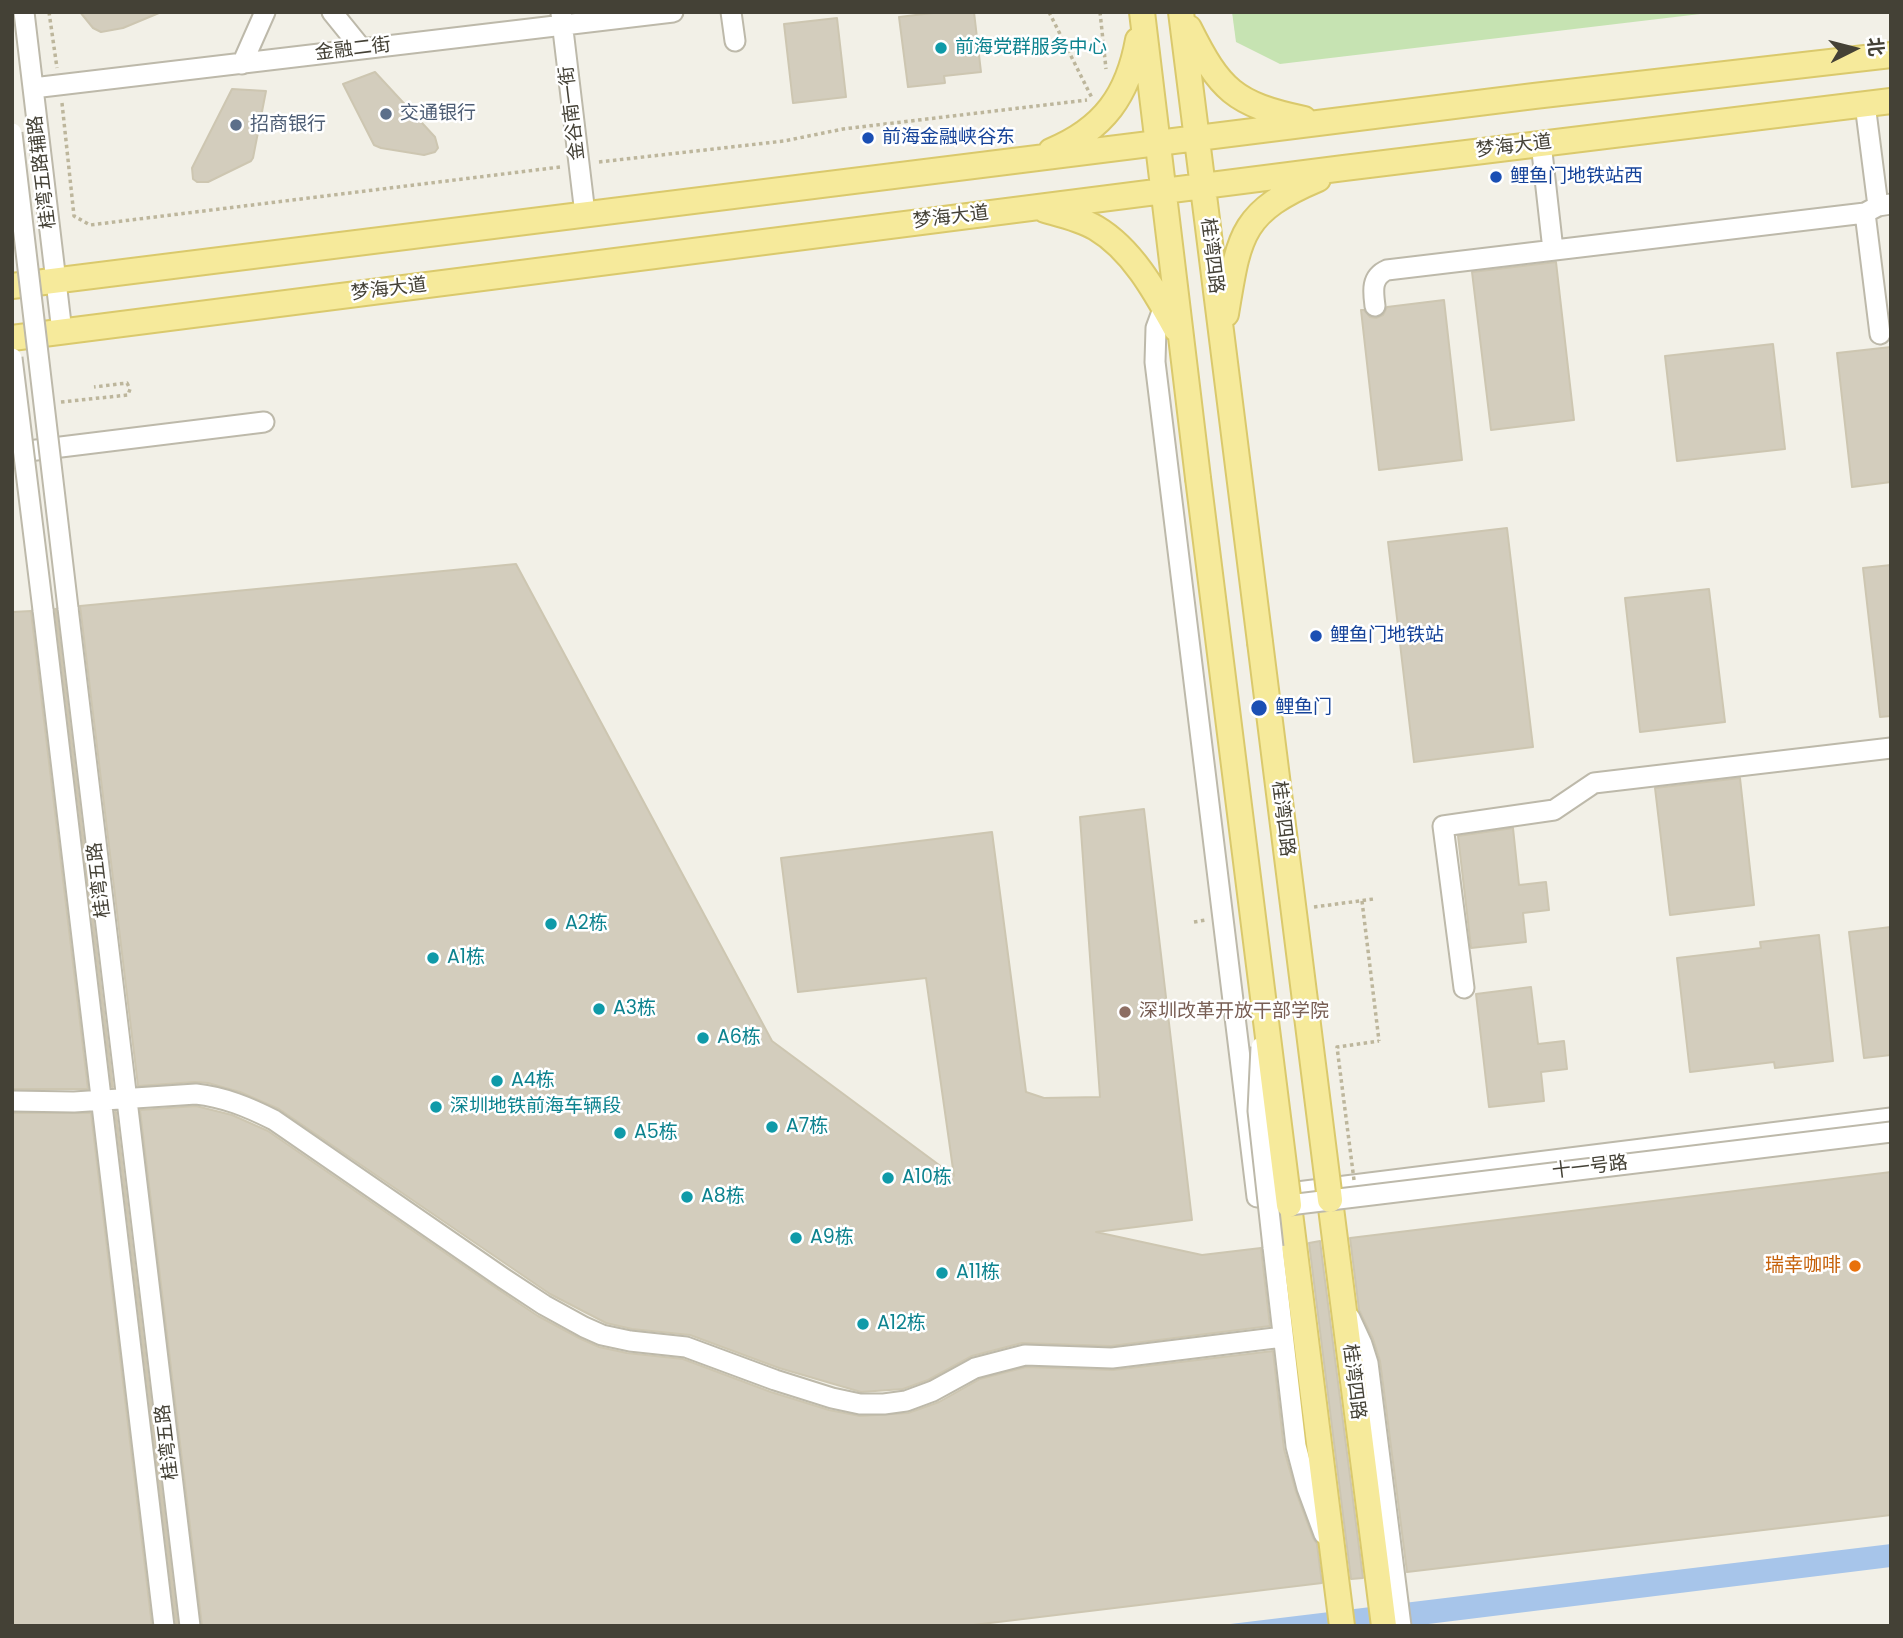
<!DOCTYPE html>
<html>
<head>
<meta charset="utf-8">
<style>
  body { margin:0 }
  #map { position:relative; width:1903px; height:1638px; overflow:hidden; background:#f2f0e7; font-family:Poppins,"Noto Sans SC",sans-serif }
  canvas { display:block }
  .frame { position:absolute; inset:0; border:14px solid #444136; pointer-events:none }
  .north { position:absolute; left:1819px; top:14px; width:70px; height:70px; -webkit-text-stroke:5px #fff; paint-order:stroke; rotate:84deg; font-size:19px; font-weight:700; line-height:28px; text-align:center; color:#444136 }
  .north::after { content:''; display:block; margin:auto; width:24px; height:32px; background:#444136; clip-path:polygon(50% 0,100% 100%,50% 72%,0 100%) }
</style>
</head>
<body>
<div id="map">
<canvas width="1903" height="1638"></canvas>
<div class="frame"></div>
<div class="north">北</div>
</div>
<script>
const g = document.querySelector('canvas').getContext('2d');
g.lineJoin = 'round';
function fillPath(path, color) { g.fillStyle = color; g.fill(path, 'evenodd'); }
function stroke(path, color, width, dash) { g.strokeStyle = color; g.lineWidth = width; g.lineCap = dash ? 'butt' : 'round'; g.setLineDash(dash || []); g.stroke(path); }
function label(font, color, halo, rows, align = 'center') {
  g.font = font + ' Poppins,"Noto Sans SC",sans-serif'; g.lineWidth = 5; g.setLineDash([]); g.textBaseline = 'middle'; g.strokeStyle = halo; g.fillStyle = color; for (const [text, x, y, turn = 0] of rows) {
    g.save(); g.translate(x, y); g.rotate((+turn || 0) * Math.PI / 180); g.textAlign = isNaN(turn) ? turn : align; if (halo) g.strokeText(text, 0, 0); g.fillText(text, 0, 0); g.restore();
  }
}
fillPath(new Path2D(`
  M1232 12H1717L1280 64 1236 42Z`), '#c6e3b2');
fillPath(new Path2D(`
  M1891 1544V1567L1412 1626H1214Z`), '#a7c5ea');
const building = new Path2D(`
  M80 12H159V13L123 28 101 32 93 28Z
  M941 12H974L981 72 944 76 945 83 908 87 899 17Z
  M837 18 846 97 793 103 784 24Z
  M375 72 435 137 438 148 435 152 424 155 381 148 374 145 343 84Z
  M232 89 266 91 253 158 251 161 208 182H197L193 179 192 168Z
  M1556 262 1574 420 1491 430 1472 272Z
  M1444 300 1462 460 1379 470 1361 310H1364L1370 317 1376 318 1383 315 1387 307Z
  M1773 344 1785 449 1677 461 1665 356Z
  M1891 347V482L1852 487 1837 353Z
  M1507 528 1533 747 1414 762 1388 542Z
  M516 564 772 1041 954 1176 926 978 798 992 781 858 992 832 1026 1092 1044 1098 1100 1097 1080 817 1144 809 1192 1220 1096 1232 1202 1255 1261 1248 1270 1326 1111 1346 1022 1343 972 1356 928 1380 903 1389 861 1392 779 1368 690 1335 632 1329 606 1323 550 1294 279 1109 240 1092 208 1083 195 1082 138 1086 80 606Z
  M1891 565V716L1880 717 1863 568Z
  M1709 589 1725 722 1640 732 1625 598Z
  M55 609H56L113 1087H112Z
  M31 611 88 1089H12V612Z
  M1740 778 1754 905 1670 915 1655 788Z
  M1513 828 1519 885 1546 882 1549 910 1523 913 1526 942 1471 948 1458 836Z
  M1891 927V1055L1864 1058 1849 932Z
  M1819 935 1833 1061 1775 1068 1774 1062 1690 1072 1677 958 1761 948 1760 942Z
  M1531 987 1538 1044 1564 1041 1567 1069 1541 1072 1544 1101 1489 1107 1476 994Z
  M196 1106 232 1115 268 1131 496 1288 538 1316 579 1338 599 1347 627 1353 683 1359 771 1392 829 1410 860 1416 908 1413 939 1402 980 1379 1026 1367 1113 1370 1273 1351 1284 1449 1296 1492 1313 1538 1317 1544 1322 1583 965 1626H202L140 1110Z
  M115 1112H116L178 1626H176Z
  M12 1113H91L152 1626H12Z
  M1891 1172V1515L1407 1572 1380 1361 1373 1339 1359 1310 1350 1238Z
  M1320 1241 1363 1578 1351 1579 1309 1243Z`);
fillPath(building, '#d3cdbd');
stroke(building, '#cdc6b1', 2);
const minor = new Path2D(`
  M24 12 62 332
  M332 12 362 49
  M731 12 735 41
  M561 13 585 214
  M242 64 265 12
  M33 88 673 12
  M1865 104 1878 206
  M1541 143 1553 250
  M1865 213 1880 334
  M1167 298 1156 328 1155 362 1257 1197 1891 1118
  M1375 306C1373 291 1371 277 1387 270L1865 213 1878 206 1891 204
  M12 453 264 422
  M68 608 190 1626
  M43 610 164 1626
  M1464 988 1443 826 1554 810 1594 783 1891 748
  M12 1101 74 1102 196 1094C224 1097 248 1107 274 1120L503 1278 544 1305 584 1327 602 1335 630 1341 686 1347 775 1380 832 1398 860 1404H884L906 1401 933 1391 975 1368 1025 1355 1112 1358 1283 1337
  M1273 1247 1296 1446 1307 1488 1324 1534
  M1350 1318 1362 1344 1368 1363 1401 1626`);
const major = new Path2D(`
  M1142 12 1198 478
  M1181 12 1260 642
  M1189 28C1220 90 1234 104 1304 119
  M1051 151C1104 129 1128 95 1138 40
  M1045 210C1063 215 1081 219 1096 228 1133 250 1156 293 1176 329
  M12 286 1534 96 1891 55
  M1226 314C1239 236 1240 212 1318 179
  M12 338 1344 168 1891 101
  M1330 1200 1384 1626
  M1289 1205 1342 1626`);
stroke(minor, '#bdb9aa', 23);
stroke(major, '#dac96c', 28);
stroke(new Path2D(`
  M49 12 57 68
  M1049 12 1092 98
  M1100 12 1106 69
  M62 103 74 216 90 225 560 167
  M599 162 784 141 843 129 1087 100
  M61 402 128 395 130 389 127 383 94 387
  M1362 901 1379 1041
  M1314 907 1374 899
  M1194 922 1206 920`), '#bdb69c', 3.5, [3.5, 3.5]);
stroke(minor, '#fff', 19);
stroke(major, '#f6ea9b', 24);
const minorBridge = new Path2D(`
  M12 133 68 608
  M12 358 43 610
  M1261 1047 1258 1111 1273 1247
  M1289 1205 1891 1132`);
const majorBridge = new Path2D(`
  M1198 478 1289 1205
  M1260 642 1330 1200`);
stroke(minorBridge, '#bdb9aa', 23, []);
stroke(majorBridge, '#dac96c', 28, []);
stroke(new Path2D(`
  M1354 1180 1337 1047 1379 1041`), '#bdb69c', 3.5, [3.5, 3.5]);
stroke(minorBridge, '#fff', 19);
stroke(majorBridge, '#f6ea9b', 24);
for (const [x, y, r, color] of [
  [941,48,7,"#0f9aa8"],
  [386,114,7,"#5c6f8a"],
  [236,125,7,"#5c6f8a"],
  [868,138,7,"#1a4fb4"],
  [1496,177,7,"#1a4fb4"],
  [1316,636,7,"#1a4fb4"],
  [1259,708,9,"#1a4fb4"],
  [551,924,7,"#0f9aa8"],
  [433,958,7,"#0f9aa8"],
  [599,1009,7,"#0f9aa8"],
  [1125,1012,7,"#8d6e63"],
  [703,1038,7,"#0f9aa8"],
  [497,1081,7,"#0f9aa8"],
  [436,1107,7,"#0f9aa8"],
  [772,1127,7,"#0f9aa8"],
  [620,1133,7,"#0f9aa8"],
  [888,1178,7,"#0f9aa8"],
  [687,1197,7,"#0f9aa8"],
  [796,1238,7,"#0f9aa8"],
  [1855,1266,7,"#e8710a"],
  [942,1273,7,"#0f9aa8"],
  [863,1324,7,"#0f9aa8"]
]) { const dot = new Path2D(); dot.arc(x, y, r, 0, 2 * Math.PI); g.fillStyle = color; g.fill(dot); stroke(dot, '#fff', 2.5); }
label('19px', '#0d838f', '#fff', [
  ["前海党群服务中心",955,48],
  ["A2栋",565,924],
  ["A1栋",447,958],
  ["A3栋",613,1009],
  ["A6栋",717,1038],
  ["A4栋",511,1081],
  ["深圳地铁前海车辆段",450,1107],
  ["A7栋",786,1127],
  ["A5栋",634,1133],
  ["A10栋",902,1178],
  ["A8栋",701,1197],
  ["A9栋",810,1238],
  ["A11栋",956,1273],
  ["A12栋",877,1324]
], 'left');
label('19px', '#444136', '#fff', [
  ["金融二街",353,50,-7],
  ["金谷南一街",573,113,-97],
  ["梦海大道",1514,147,-7],
  ["桂湾五路辅路",43,172,-97],
  ["梦海大道",951,218,-7],
  ["桂湾四路",1211,256,83],
  ["梦海大道",389,290,-7],
  ["桂湾四路",1282,819,83],
  ["桂湾五路",100,880,-97],
  ["十一号路",1590,1168,-7],
  ["桂湾四路",1353,1382,83],
  ["桂湾五路",168,1442,-97]
]);
label('19px', '#4e5e75', '#fff', [
  ["交通银行",400,114],
  ["招商银行",250,125]
], 'left');
label('19px', '#164399', '#fff', [
  ["前海金融峡谷东",882,138],
  ["鲤鱼门地铁站西",1510,177],
  ["鲤鱼门地铁站",1330,636],
  ["鲤鱼门",1275,708]
], 'left');
label('19px', '#785e54', '#fff', [
  ["深圳改革开放干部学院",1139,1012]
], 'left');
label('19px', '#c56008', '#fff', [
  ["瑞幸咖啡",1841,1266]
], 'right');
</script>
</body>
</html>
